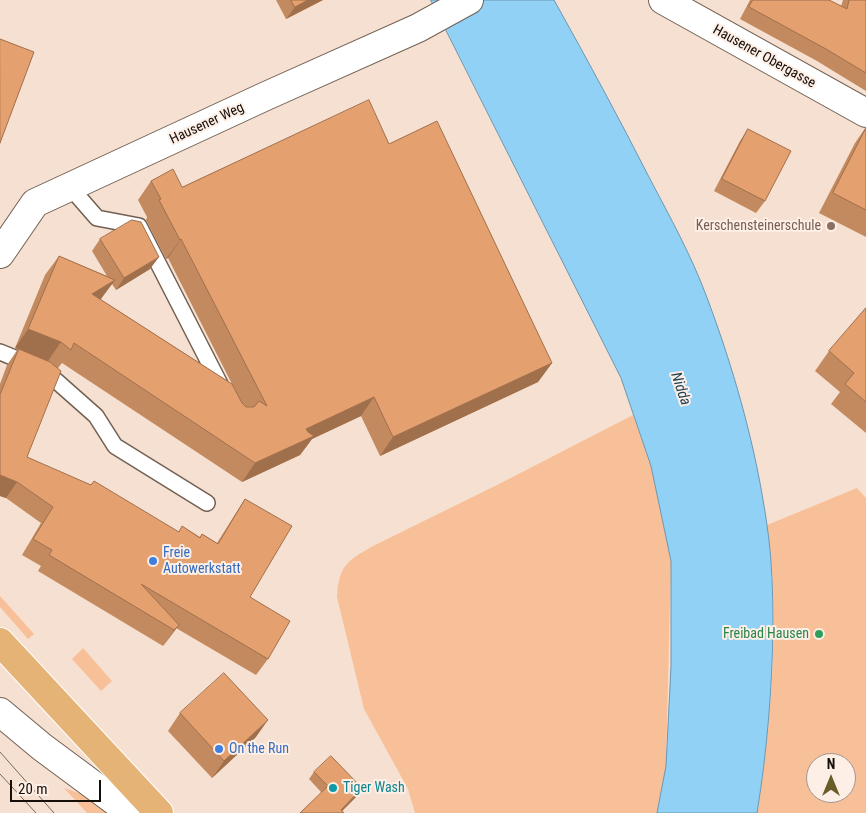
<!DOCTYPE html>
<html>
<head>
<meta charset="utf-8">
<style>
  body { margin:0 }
  #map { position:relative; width:866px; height:813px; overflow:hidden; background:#f6e0d1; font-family:"Roboto Condensed",sans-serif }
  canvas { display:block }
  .north { position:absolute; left:806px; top:753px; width:50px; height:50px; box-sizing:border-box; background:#fdefe6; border:1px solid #a1958e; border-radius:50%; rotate:0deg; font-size:14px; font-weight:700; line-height:20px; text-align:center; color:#160e09 }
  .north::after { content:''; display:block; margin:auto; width:18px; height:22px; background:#695d2a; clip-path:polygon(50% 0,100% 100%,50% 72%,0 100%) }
  .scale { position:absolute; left:10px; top:780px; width:91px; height:22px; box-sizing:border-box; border:2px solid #160e09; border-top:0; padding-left:6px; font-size:15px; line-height:18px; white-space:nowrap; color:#160e09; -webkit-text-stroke:4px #fdefe6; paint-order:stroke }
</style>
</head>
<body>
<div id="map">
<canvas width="866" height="813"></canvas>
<div class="north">N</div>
<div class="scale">20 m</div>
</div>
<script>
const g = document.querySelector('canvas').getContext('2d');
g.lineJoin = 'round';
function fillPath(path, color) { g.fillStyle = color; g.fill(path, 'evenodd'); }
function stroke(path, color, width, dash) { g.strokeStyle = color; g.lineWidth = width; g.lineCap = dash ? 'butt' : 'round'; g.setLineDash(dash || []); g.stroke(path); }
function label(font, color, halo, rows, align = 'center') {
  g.font = font + ' "Roboto Condensed",sans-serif'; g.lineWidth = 4; g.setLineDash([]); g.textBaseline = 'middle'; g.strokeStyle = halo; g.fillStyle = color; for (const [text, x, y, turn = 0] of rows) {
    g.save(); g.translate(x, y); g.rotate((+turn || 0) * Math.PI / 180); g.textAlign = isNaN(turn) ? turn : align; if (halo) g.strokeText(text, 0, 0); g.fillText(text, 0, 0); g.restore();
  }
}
fillPath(new Path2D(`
  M633 415 651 466 671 561 666 766 657 813H415L408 789 364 709 337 597C339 565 347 561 373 546L499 484Z
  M857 488 866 498V813H757C769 738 776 662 773 586 772 565 769 545 767 525ZM816 763H846V793H816Z
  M0 596 34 634 28 639 0 607Z
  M83 648 112 681 101 691 72 659Z
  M64 788C82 793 93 800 107 813H87Z`), '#f8c099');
const water = new Path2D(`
  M431 0H554C587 59 619 118 650 179 670 217 691 255 706 295 734 369 756 447 767 525 772 559 773 594 773 628 772 691 767 751 757 813H657L666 766 671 666V561L651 466 621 378Z`);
fillPath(water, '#91d1f6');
stroke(water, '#6c96af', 1);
const lane = new Path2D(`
  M70 187 97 218 139 226 222 388
  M0 352 44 370 96 416 115 446 207 503`);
const street = new Path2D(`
  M663 0 866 113
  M0 254 35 203 266 96 418 28 469 0`);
const secondary = new Path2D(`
  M0 712 42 747 131 813`);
const primary = new Path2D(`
  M0 642 159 813`);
stroke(lane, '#726052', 18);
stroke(street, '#726052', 30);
stroke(secondary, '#726052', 30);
stroke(primary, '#fff', 30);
stroke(lane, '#fff', 15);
stroke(street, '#fff', 28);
stroke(secondary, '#fff', 28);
stroke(primary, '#e5b376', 28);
stroke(new Path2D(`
  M0 752 54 813
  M0 774 36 813`), '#776960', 1);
fillPath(new Path2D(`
  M276 0H323L286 19Z
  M750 0H829L841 6 843 0H866V91L817 61 740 19Z
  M866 127V237L819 213 855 143Z
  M748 129 765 201 756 213 714 191 740 141Z
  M389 144 552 363 538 382 380 456 361 416 312 439 300 455 242 482 62 363 58 368 27 457 179 532 182 526 200 537 202 534 217 543 234 516 245 499 250 597 268 659 256 675 176 628 163 646 38 571 41 566 22 555 41 523 6 498 0 496V384L7 365 18 349 15 348 45 275 59 256 107 276 92 251 100 239 150 269 116 290 112 284 100 299 232 384 168 258 166 259 146 220 147 217 138 200 151 181 182 187Z
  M866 308V433L831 404 840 392 815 371 829 351Z
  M180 713 256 737 212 778 168 731Z
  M314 772 357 796 342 811 321 792 309 779Z`), '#c48a5f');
fillPath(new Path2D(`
  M308 0H323L286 19 295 7Z
  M181 239 168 258 166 259 180 240Z
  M159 257 150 269 116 290 124 278Z
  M115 280 101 299 78 313 92 294Z
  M28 329 61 342 48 361 15 348Z
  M552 363 538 382 380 456 393 437Z
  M374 397 361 416 312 439 300 455 242 482 255 463 306 429Z
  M0 475 17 482 6 498 0 496Z
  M179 625 167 641 163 646 174 630Z
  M268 720 256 737 212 778 224 761Z
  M362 788 357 796 340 813 341 810Z`), '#a0704d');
const building = new Path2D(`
  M291 0H308L295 7Z
  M753 0H829L847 9 849 0H866V73L826 49 749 7Z
  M0 39 34 52 0 143Z
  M369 100 389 144 437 121 552 363 393 437 374 397 306 429 308 432 314 436 255 463 74 343 71 350 61 342 28 329 59 256 115 280 92 294 232 384 242 403 246 407H254L259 401 267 406 181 239 180 240 159 200 161 199 151 181 173 169 182 187Z
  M866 128V210L833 193Z
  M748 129 791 151 765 201 722 179Z
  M132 220 141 222 159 257 124 278 100 239Z
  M866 308V402L845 384 854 373 829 351Z
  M19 349 50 362 61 371 27 457 91 485 94 481 179 532 182 526 200 538 202 534 218 544 245 499 292 526 250 597 290 621 268 659 141 584 179 625 174 630 49 555 52 550 33 539 53 507 17 482 0 475V395Z
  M224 673 268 720 224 761 180 713Z
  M331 756 362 788 341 810 344 813H300L328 786 314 772Z`);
fillPath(building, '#e4a06e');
stroke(building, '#a0704d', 1);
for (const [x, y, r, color] of [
  [831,226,5,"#8d6e63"],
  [153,561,5,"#3f7fe0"],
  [819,634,5,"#2e9e5b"],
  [219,749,5,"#3f7fe0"],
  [333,788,5,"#0f9aa8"]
]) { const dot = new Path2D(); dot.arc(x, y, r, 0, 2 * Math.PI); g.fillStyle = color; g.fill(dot); stroke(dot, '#fdefe6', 2); }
label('14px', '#160e09', '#fdefe6', [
  ["Hausener Obergasse",764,57,29],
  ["Hausener Weg",207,124,-25]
]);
label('14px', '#785e54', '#fdefe6', [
  ["Kerschensteinerschule",821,226]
], 'right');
label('14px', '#366cbe', '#fdefe6', [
  ["Freie",163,553],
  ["Autowerkstatt",163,569],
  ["On the Run",229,749]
], 'left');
label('14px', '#27864d', '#fdefe6', [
  ["Freibad Hausen",809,634]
], 'right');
label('14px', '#0d838f', '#fdefe6', [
  ["Tiger Wash",343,788]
], 'left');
label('italic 15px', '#1c4054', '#fdefe6', [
  ["Nidda",680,389,71]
]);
</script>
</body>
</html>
